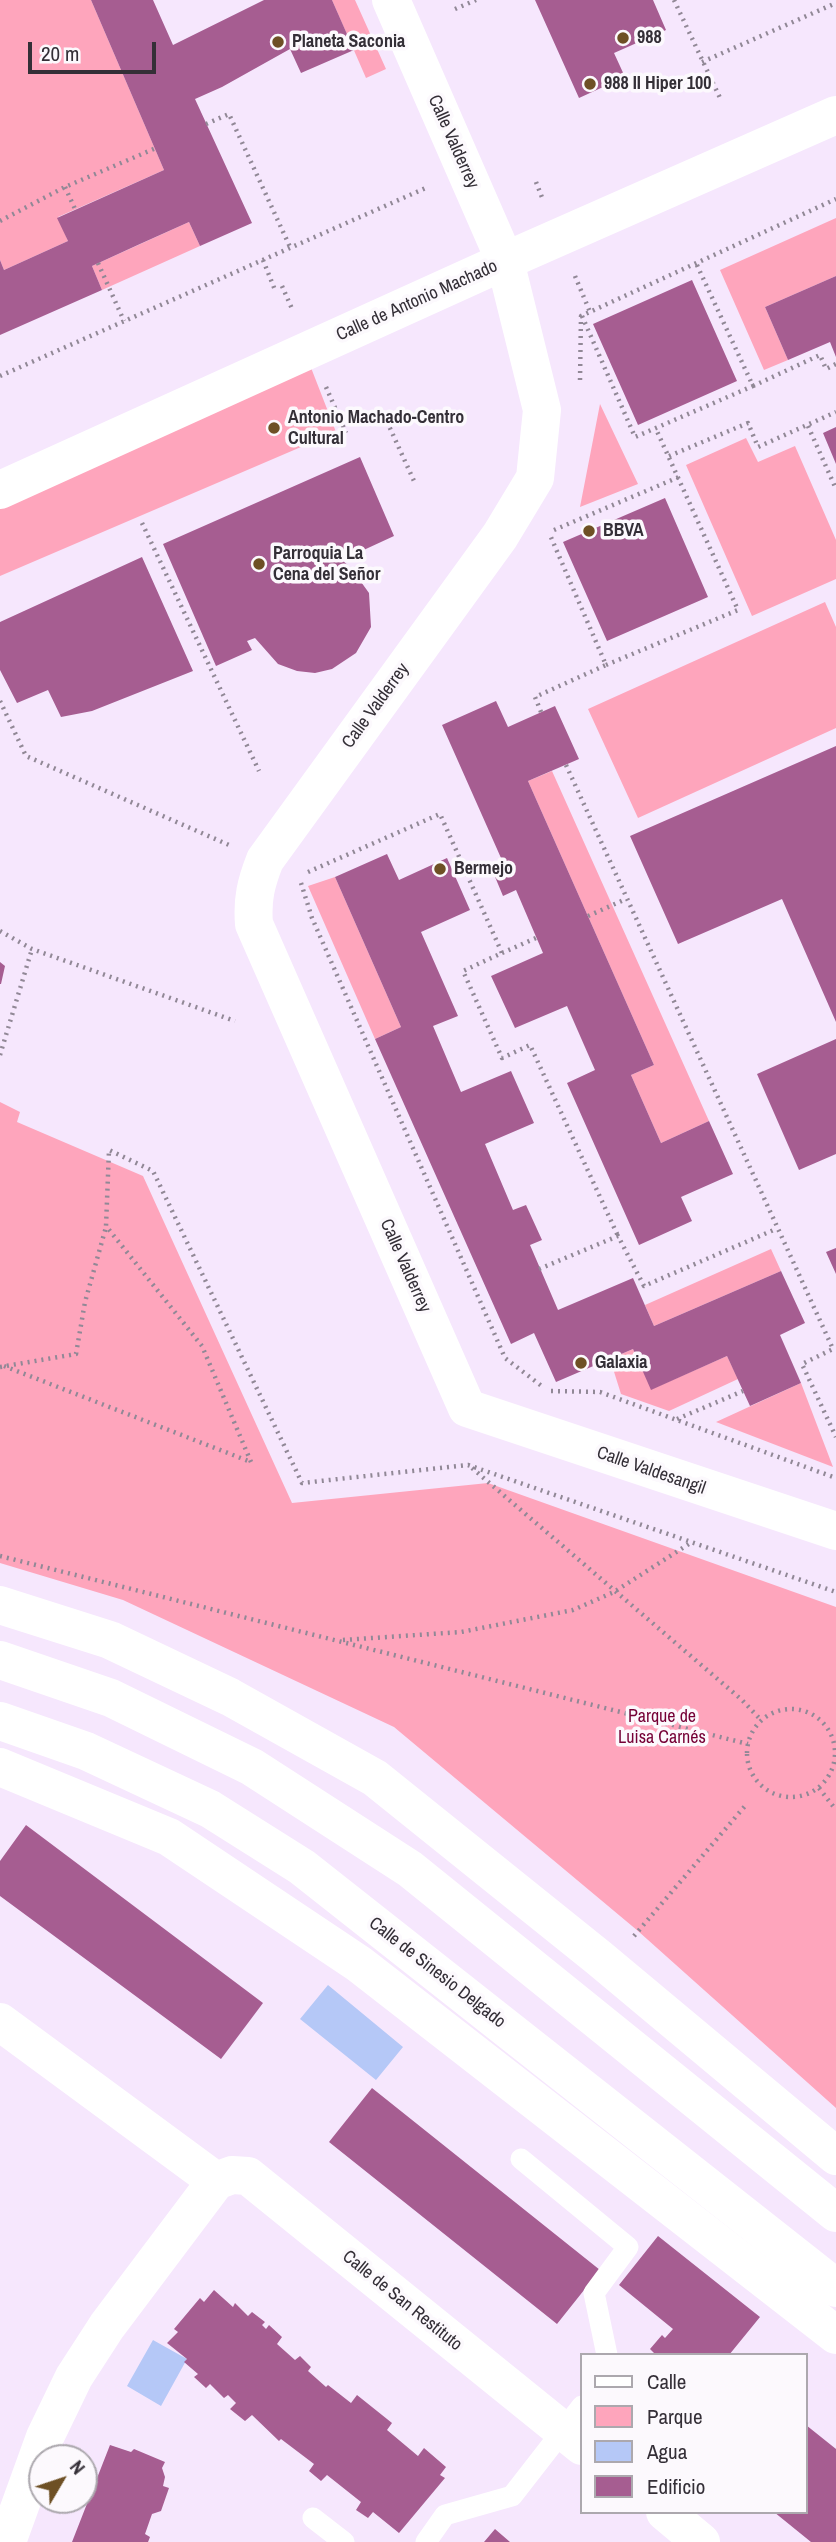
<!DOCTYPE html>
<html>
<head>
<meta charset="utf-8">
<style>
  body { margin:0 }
  #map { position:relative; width:836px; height:2542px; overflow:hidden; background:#f6e7fd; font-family:"Archivo Narrow",sans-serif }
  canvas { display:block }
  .legend { position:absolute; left:580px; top:2353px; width:228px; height:161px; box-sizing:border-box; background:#fcf9fd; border:2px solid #aca8ae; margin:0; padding:9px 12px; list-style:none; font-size:21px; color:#342f37 }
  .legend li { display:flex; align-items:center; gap:14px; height:35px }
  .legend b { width:35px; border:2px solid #aca8ae }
  .north { position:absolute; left:28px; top:2444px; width:70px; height:70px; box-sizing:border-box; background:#fcf9fd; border:2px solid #aca8ae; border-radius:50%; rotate:51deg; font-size:19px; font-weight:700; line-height:28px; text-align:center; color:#342f37 }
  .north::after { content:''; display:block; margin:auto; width:24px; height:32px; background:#6e5025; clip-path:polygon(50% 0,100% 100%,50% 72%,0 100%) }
  .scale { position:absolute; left:28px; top:42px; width:128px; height:32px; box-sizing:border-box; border:4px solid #342f37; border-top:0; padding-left:9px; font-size:21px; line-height:24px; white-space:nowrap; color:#342f37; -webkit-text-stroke:5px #fcf9fd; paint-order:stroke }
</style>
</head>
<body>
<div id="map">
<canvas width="836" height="2542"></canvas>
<ul class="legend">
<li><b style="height:9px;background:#fff"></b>Calle</li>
<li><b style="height:19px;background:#fea5bc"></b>Parque</li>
<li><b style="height:19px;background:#b5c8f7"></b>Agua</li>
<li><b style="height:19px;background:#a65d91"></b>Edificio</li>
</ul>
<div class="north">N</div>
<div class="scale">20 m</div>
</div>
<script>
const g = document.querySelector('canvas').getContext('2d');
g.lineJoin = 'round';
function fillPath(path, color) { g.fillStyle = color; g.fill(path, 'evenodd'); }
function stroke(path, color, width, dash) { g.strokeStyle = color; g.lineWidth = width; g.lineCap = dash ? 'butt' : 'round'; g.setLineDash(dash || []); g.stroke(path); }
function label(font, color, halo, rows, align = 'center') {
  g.font = font + ' "Archivo Narrow",sans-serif'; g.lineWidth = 7; g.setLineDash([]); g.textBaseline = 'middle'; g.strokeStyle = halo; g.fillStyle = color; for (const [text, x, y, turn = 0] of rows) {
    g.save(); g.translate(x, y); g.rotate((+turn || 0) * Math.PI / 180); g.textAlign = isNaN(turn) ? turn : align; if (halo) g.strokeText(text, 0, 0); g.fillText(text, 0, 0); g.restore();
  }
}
fillPath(new Path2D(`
  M0 0H91L164 170 58 217 68 241 4 270 0 260Z
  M332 0H355L386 69 366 78Z
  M836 218V276L765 307 788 360 764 370 720 270Z
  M189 222 200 246 102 290 92 266Z
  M308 360 336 432 0 576V504Z
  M600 404 638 484 580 507Z
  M746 438 758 462 795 446 836 540V579L752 616 686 465Z
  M825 602 836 627V728L638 818 588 709Z
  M552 771 709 1121 661 1143 631 1075 654 1065 528 781Z
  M335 877 401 1027 375 1039 308 886Z
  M0 1102 20 1112 17 1122 143 1176 292 1503 488 1483 836 1607V2108L638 1931 394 1727 123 1600 0 1563Z
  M771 1249 781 1271 654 1326 645 1305Z
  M633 1349 652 1389 727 1356 738 1379 669 1411 621 1394 610 1359Z
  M801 1383 833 1467 716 1422Z`), '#fea5bc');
fillPath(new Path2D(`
  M328 1985 403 2047 376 2080 300 2019Z
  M153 2340 187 2359 161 2406 127 2386Z`), '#b5c8f7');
fillPath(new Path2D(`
  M91 0H153L173 45 264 0H332L354 50 301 73 290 49 222 87 195 99 252 223 200 246 189 222 140 244 92 266 102 290 0 335V260L4 270 68 241 57 218 164 170Z
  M535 0H653L666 30 614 53 625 77 579 98Z
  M836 276V357L830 342 788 360 765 307Z
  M692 280 737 381 638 425 593 324Z
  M836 427V464L823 433Z
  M360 457 394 536 342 560 351 568 369 593 371 627 356 653 332 669 315 673 297 671 278 664 255 638 247 641 252 650 216 666 163 544Z
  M665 498 708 597 607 641 563 542Z
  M142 557 193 671 92 711 61 717 48 690 17 703 0 670V622Z
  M496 701 508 727 555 706 579 759 528 781 654 1065 631 1075 661 1143 709 1121 733 1174 681 1197 692 1221 639 1245 567 1083 595 1070 567 1006 515 1028 491 976 543 953 516 890 503 896 493 872 505 867 442 725Z
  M836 746V1022L782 899 678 944 630 836Z
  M387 854 399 880 447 858 470 910 421 932 458 1016 433 1026 461 1092 511 1071 534 1123 485 1144 513 1210 526 1205 542 1240 530 1245 558 1310 633 1278 654 1326 781 1271 805 1323 780 1335 801 1383 750 1406 727 1356 651 1390 633 1349 556 1382 534 1333 511 1344 375 1039 401 1027 335 877Z
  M0 962 5 966 1 984H0Z
  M836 1039V1154L799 1170 757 1074Z
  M836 1248V1274L826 1252Z
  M26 1825 263 2003 221 2059 0 1896V1861Z
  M372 2088 600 2270 557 2324 329 2142Z
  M658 2236 760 2317 729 2355H653L654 2353 650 2349 662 2335 665 2338 673 2329 619 2285Z
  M214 2290 233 2307 235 2303 248 2316 252 2312 265 2322 262 2325 266 2329 269 2325 282 2337 277 2344 295 2360 300 2356 311 2367 308 2371 326 2387 328 2385 351 2403 357 2395 392 2423 387 2430 418 2456 424 2448 446 2467 440 2475 445 2478 399 2533 373 2512 368 2518 356 2510 361 2502 327 2475 321 2481 309 2471 314 2464 281 2439 279 2441 252 2415 245 2421 230 2409 236 2403 228 2395 224 2398 210 2384 206 2388 194 2377 198 2374 184 2362 187 2359 167 2343 178 2332 174 2329 200 2298 204 2302Z
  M806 2425 836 2449V2542H811L774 2512H806Z
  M110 2445 131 2452 134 2449 165 2462 162 2468 165 2477 163 2486 169 2488 161 2511 152 2514 145 2534 150 2537 148 2542H72Z
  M495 2529 510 2542H484Z`), '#a65d91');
stroke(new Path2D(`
  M674 0 721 100
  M455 9 476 0
  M702 62 836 3
  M206 124 229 114 290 247
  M536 182 543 200
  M65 187 75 209
  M0 221 65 187 156 148
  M263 260 275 290
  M98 263 124 321
  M575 276 590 312
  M282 286 293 311
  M582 316 635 437 753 386 696 263
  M0 376 428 187
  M580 380 581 316 836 199
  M753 386 820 355 826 369 836 364
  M326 387 346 433
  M384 415 414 481
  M808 426 836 489
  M669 456 748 423 758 447 836 412
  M142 523 259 771
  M554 530 679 477
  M606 665 738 610 656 429
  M0 701 26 756 229 845
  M541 712 535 697 606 665 550 535
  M566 765 833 1349 802 1364 836 1437
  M308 872 440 814 502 953 463 971 502 1058 530 1045 618 1236
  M301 883 312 918 505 1358 543 1387
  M588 916 626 899
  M0 931 32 949 235 1021
  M502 953 536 938
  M0 1055 32 949
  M539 1269 618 1236 644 1286 776 1229
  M4 1366 251 1462
  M0 1367 76 1354 85 1302 106 1227
  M551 1391 600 1392 836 1478
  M677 1419 743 1391
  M251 1462 202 1346 106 1226 109 1150 153 1171 302 1483 468 1465 836 1592
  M472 1468 742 1700 761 1720
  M0 1556 748 1744
  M343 1640 461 1632 573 1610 614 1592 692 1542
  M747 1753a44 44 0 1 1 88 0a44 44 0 1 1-88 0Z
  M819 1788 836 1810
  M634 1936 745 1806`), '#918896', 4.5, [2, 5]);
stroke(new Path2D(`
  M521 2159 628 2247 594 2293 607 2355
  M313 2518 344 2542
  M426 2542 445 2515 512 2496 582 2406`), '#fff', 21);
stroke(new Path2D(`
  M391 0 505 261 542 410 535 478 500 536 265 860C256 883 252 899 254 924L467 1408 836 1531
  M0 1605 110 1640 230 1697 375 1778 599 1958 836 2156
  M0 1767 169 1837 359 1964 836 2335
  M0 2022 216 2181
  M665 2512 701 2542
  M7 2542 45 2437 74 2377 107 2326 216 2181 232 2175 248 2176 582 2446`), '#fff', 38);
stroke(new Path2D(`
  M0 490 505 261 836 115`), '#fff', 38);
stroke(new Path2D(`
  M0 1660 111 1698 252 1767 410 1869 836 2213
  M0 1721 86 1751 210 1809 302 1867 836 2288`), '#fff', 38);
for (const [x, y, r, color] of [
  [623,38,7,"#6e5025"],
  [278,42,7,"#6e5025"],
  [590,84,7,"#6e5025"],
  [274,428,7,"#6e5025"],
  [589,531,7,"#6e5025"],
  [259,564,7,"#6e5025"],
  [440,869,7,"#6e5025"],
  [581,1363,7,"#6e5025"]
]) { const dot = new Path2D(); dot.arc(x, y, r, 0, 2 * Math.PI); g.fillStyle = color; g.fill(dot); stroke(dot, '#fcf9fd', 2.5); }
label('bold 18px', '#342f37', '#fcf9fd', [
  ["988",637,38],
  ["Planeta Saconia",292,42],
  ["988 II Hiper 100",604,84],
  ["Antonio Machado-Centro",288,418],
  ["Cultural",288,439],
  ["BBVA",603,531],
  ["Parroquia La",273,554],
  ["Cena del Señor",273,575],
  ["Bermejo",454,869],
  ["Galaxia",595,1363]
], 'left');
label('18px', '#342f37', '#fcf9fd', [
  ["Calle Valderrey",453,142,66],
  ["Calle de Antonio Machado",417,301,-24],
  ["Calle Valderrey",376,706,-54],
  ["Calle Valderrey",405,1266,66],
  ["Calle Valdesangil",651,1471,19],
  ["Calle de Sinesio Delgado",437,1973,38],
  ["Calle de San Restituto",402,2301,39]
]);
label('18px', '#750036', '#fcf9fd', [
  ["Parque de",662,1717],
  ["Luisa Carnés",662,1738]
]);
</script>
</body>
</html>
